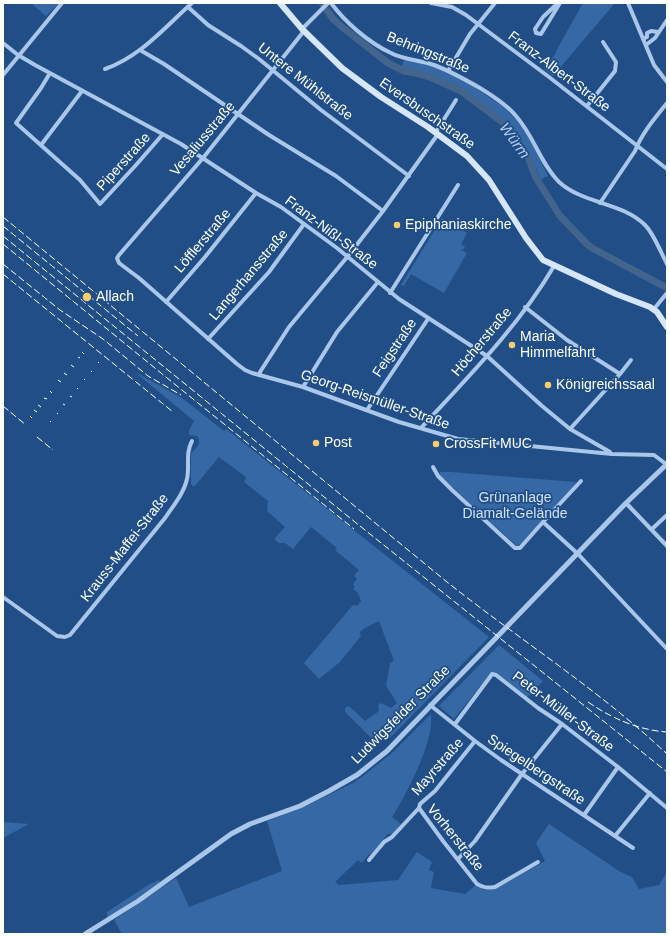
<!DOCTYPE html>
<html>
<head>
<meta charset="utf-8">
<style>
  body { margin:0 }
  #map { position:relative; width:670px; height:937px; overflow:hidden; background:#214e87; font-family:Helvetica,sans-serif }
  canvas { display:block }
  .frame { position:absolute; inset:0; border:4px solid #fff; pointer-events:none }
</style>
</head>
<body>
<div id="map">
<canvas width="670" height="937"></canvas>
<div class="frame"></div>
</div>
<script>
const g = document.querySelector('canvas').getContext('2d');
g.lineJoin = 'round';
function fillPath(path, color) { g.fillStyle = color; g.fill(path, 'evenodd'); }
function stroke(path, color, width, dash) { g.strokeStyle = color; g.lineWidth = width; g.lineCap = dash ? 'butt' : 'round'; g.setLineDash(dash || []); g.stroke(path); }
function label(font, color, halo, rows, align = 'center') {
  g.font = font + ' Helvetica,sans-serif'; g.lineWidth = 3.5; g.setLineDash([]); g.textBaseline = 'middle'; g.strokeStyle = halo; g.fillStyle = color; for (const [text, x, y, turn = 0] of rows) {
    g.save(); g.translate(x, y); g.rotate((+turn || 0) * Math.PI / 180); g.textAlign = isNaN(turn) ? turn : align; if (halo) g.strokeText(text, 0, 0); g.fillText(text, 0, 0); g.restore();
  }
}
fillPath(new Path2D(`
  M31 3H59L46 16Z
  M583 3H615L553 76 544 69 556 53V51Z
  M404 60 437 67 470 84 502 106 523 126 548 176 540 180 538 172 528 153 514 131 503 119 461 88 415 70 401 68Z
  M442 218 450 223 452 222 455 223 454 226 467 233 461 244 465 247 463 250 459 249 467 253 444 293 411 274 404 286 401 285Z
  M135 372 182 398 224 431 226 429 489 637 390 738 373 740 345 712V708L349 706 365 721 379 711 378 705 381 703 391 708 397 703 386 686 390 663 394 661 379 621 365 628 360 632 361 636 340 662 319 679 304 663 353 605 357 606 361 601 358 593 353 589 355 587 353 584 357 579 354 576 359 570 335 550 337 548 311 527 293 549 285 543H279L274 539 285 527 267 511 268 501 244 482 246 477 219 457 194 487 191 484V454C195 448 203 445 197 436L189 435V430L194 421Z
  M440 472H451L576 482 574 486 521 544 517 546 439 475Z
  M499 645 543 681 527 698 495 673 490 674 454 719 439 706Z
  M430 715H431C435 739 406 796 392 817L401 824 393 834H388L371 854 368 855 362 863 358 860 335 882 339 885 398 880 417 852 432 862 429 870 434 872 431 888 465 894 476 885C483 891 488 891 497 888L545 861 536 843 549 824 619 871 632 877 639 889 659 885 667 872V934H122L114 920 176 878 189 907 282 871 267 821 304 807 353 783 363 776 392 753Z
  M3 822 29 824 3 838Z
  M159 880 160 882 107 919V912L148 885Z`), '#3568a4');
stroke(new Path2D(`
  M322 3 333 19 342 27 388 63 404 71 416 73 432 78 461 91 506 125 513 133 528 157 536 178 560 216 587 244 592 248 667 288`), '#43648d', 7);
stroke(new Path2D(`
  M331 3C345 22 369 43 391 53 404 60 420 60 434 65 450 71 466 80 480 88 493 96 507 105 516 116 534 136 540 163 559 182 583 204 622 202 645 225 654 234 661 253 667 264
  M431 3 452 7 466 15 549 77 667 169
  M558 3 543 17 535 29 536 33 541 34 560 3
  M628 3 654 65 667 82
  M188 7 208 25 241 46 259 59 321 110 409 176
  M302 29 328 3
  M304 31 203 158 119 255 117 258 119 263 139 278 237 364 245 370 252 373 303 387 399 422 458 439 612 454 654 455 666 464
  M643 39 647 37V33L651 31 658 32
  M3 43 18 55 35 65 181 144 256 193 281 207 337 248 399 299 487 356 542 406 570 429 610 452
  M646 45 655 38 667 20
  M140 50 164 64 269 135 336 176 383 211
  M105 69C140 57 165 27 192 3
  M448 71 470 34 495 3
  M50 73 41 88 16 123 80 180 100 204 136 165 163 134
  M3 75 62 3
  M587 106 615 71 616 62 603 42
  M436 132 456 100
  M41 145 82 91
  M600 203 635 151C642 133 655 118 667 103
  M390 293 458 185
  M166 302 205 257 256 193
  M525 307 567 340 620 374
  M654 309 667 293
  M208 339 269 272 304 224
  M260 374V372L289 327 348 256 383 211 438 134
  M303 387 337 332 378 282
  M367 410 428 319
  M421 428C468 377 519 326 554 266
  M570 429 620 374 631 360
  M433 467 438 476 452 490 515 548H520L543 522 578 554 667 649
  M626 503 667 546
  M543 522 581 481
  M652 529 667 515
  M3 597 57 636 65 637 70 635 165 518C173 506 184 493 187 479 190 466 185 454 192 441
  M430 705 475 741 501 760 633 848
  M455 724 490 677 492 674 496 675 538 708 562 724 618 767 667 808
  M419 808 420 804 435 791 475 741
  M584 815 618 767
  M615 836 650 793
  M458 859 475 841 522 774 562 724
  M369 860 384 842 392 837 419 808 443 841 477 884C484 888 487 888 495 887L538 862`), '#aac7ea', 4);
stroke(new Path2D(`
  M85 934 138 901 231 834 250 824 300 806 329 791 357 775 387 751 626 503 667 464`), '#aac7ea', 5);
stroke(new Path2D(`
  M280 3 302 29 342 68 381 97 428 127 467 156 489 180 526 238 543 260 616 294 650 307 657 312 667 327`), '#d6e5f8', 6);
stroke(new Path2D(`
  M3 217 447 582C520 640 599 690 667 754
  M3 226 138 336
  M3 236 350 518 667 772
  M3 244 172 382 354 529
  M3 264 60 310 103 339 148 376 181 395
  M3 274 173 412
  M82 352 84 354
  M78 357 80 358
  M98 362 99 363
  M71 365 74 367
  M91 371 92 372
  M64 373 67 375
  M84 379 85 380
  M58 380 61 382
  M77 388 78 389
  M50 391 52 393
  M70 396 72 397
  M44 398 47 399
  M63 404 65 405
  M38 405 41 407
  M3 406 26 425
  M34 410 37 412
  M57 413 58 414
  M30 416 32 418
  M50 421 51 422
  M37 437 53 450
  M588 702C611 718 638 730 667 732`), '#fff', 1, [7, 3]);
for (const [x, y, r, color] of [
  [397,225,4,"#f7ce6c"],
  [87,297,5,"#f7ce6c"],
  [512,345,4,"#f7ce6c"],
  [548,385,4,"#f7ce6c"],
  [316,443,4,"#f7ce6c"],
  [436,444,4,"#f7ce6c"]
]) { const dot = new Path2D(); dot.arc(x, y, r, 0, 2 * Math.PI); g.fillStyle = color; g.fill(dot); stroke(dot, '#214e87', 1.5); }
label('14px', '#fff', '#214e87', [
  ["Behringstraße",428,53,22],
  ["Franz-Albert-Straße",559,72,37],
  ["Untere Mühlstraße",305,82,38],
  ["Eversbuschstraße",427,114,35],
  ["Vesaliusstraße",203,139,-50],
  ["Piperstraße",124,162,-48],
  ["Franz-Nißl-Straße",331,233,37],
  ["Löfflerstraße",203,241,-50],
  ["Langerhansstraße",249,275,-50],
  ["Höcherstraße",482,342,-50],
  ["Feigstraße",395,348,-56],
  ["Georg-Reismüller-Straße",375,400,19],
  ["Krauss-Maffei-Straße",125,548,-52],
  ["Peter-Müller-Straße",563,712,37],
  ["Ludwigsfelder Straße",401,715,-45],
  ["Mayrstraße",438,767,-49],
  ["Spiegelbergstraße",536,770,34],
  ["Vorherstraße",455,838,51]
]);
label('14px', '#fff', '#214e87', [
  ["Epiphaniaskirche",405,225],
  ["Allach",96,297],
  ["Maria",520,337],
  ["Himmelfahrt",520,353],
  ["Königreichssaal",556,385],
  ["Post",324,443],
  ["CrossFit MUC",444,444]
], 'left');
label('14px', '#cfe1f7', '#214e87', [
  ["Grünanlage",515,498],
  ["Diamalt-Gelände",515,514]
]);
label('italic 15px', '#b6d1f1', '#214e87', [
  ["Würm",514,141,54]
]);
</script>
</body>
</html>
